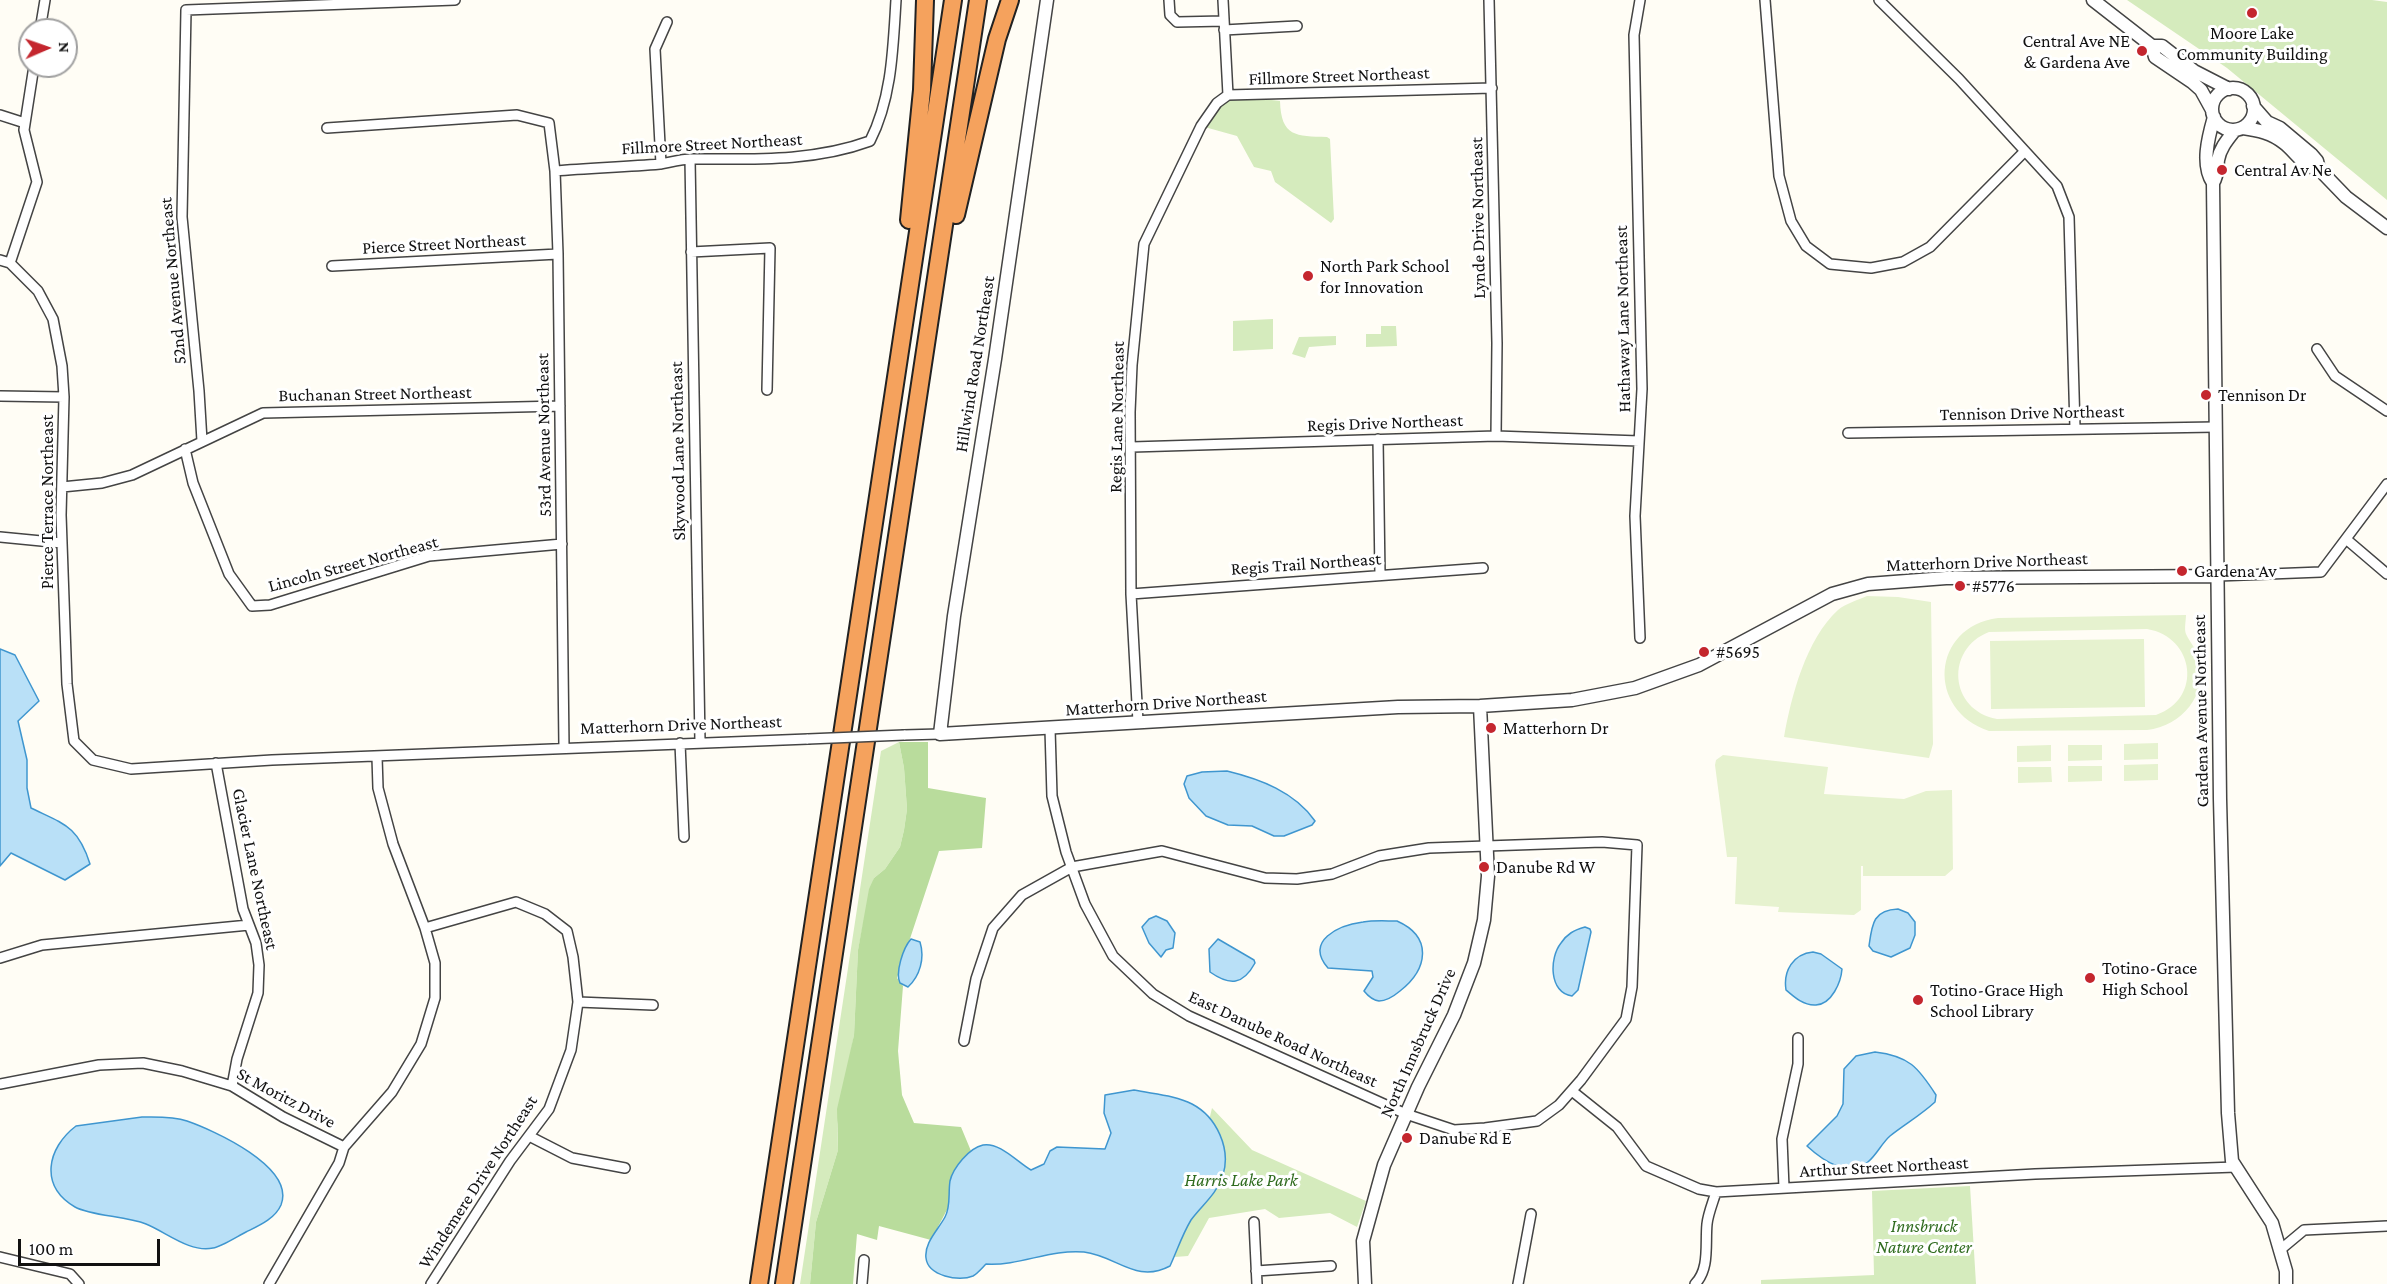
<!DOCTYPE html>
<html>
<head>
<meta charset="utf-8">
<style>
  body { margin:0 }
  #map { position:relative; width:2387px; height:1284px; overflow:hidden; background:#fffdf5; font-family:"Crimson Pro",serif }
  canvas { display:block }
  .north { position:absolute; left:18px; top:18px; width:60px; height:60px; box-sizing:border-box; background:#fff; border:2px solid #a0a0a0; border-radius:50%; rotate:88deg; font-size:16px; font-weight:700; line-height:24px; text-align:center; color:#111 }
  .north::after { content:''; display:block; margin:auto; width:21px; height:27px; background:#c4262e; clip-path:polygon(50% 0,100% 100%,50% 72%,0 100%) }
  .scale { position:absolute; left:18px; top:1239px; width:142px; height:27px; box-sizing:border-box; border:3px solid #111; border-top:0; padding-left:8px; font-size:18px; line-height:21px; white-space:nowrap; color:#111; -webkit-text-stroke:4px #fff; paint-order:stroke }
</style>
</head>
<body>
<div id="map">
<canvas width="2387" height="1284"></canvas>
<div class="north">N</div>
<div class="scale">100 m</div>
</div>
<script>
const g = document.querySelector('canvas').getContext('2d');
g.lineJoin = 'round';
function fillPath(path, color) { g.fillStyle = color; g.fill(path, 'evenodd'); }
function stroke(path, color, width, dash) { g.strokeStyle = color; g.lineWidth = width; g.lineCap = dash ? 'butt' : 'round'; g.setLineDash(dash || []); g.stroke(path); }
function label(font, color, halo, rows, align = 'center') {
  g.font = font + ' "Crimson Pro",serif'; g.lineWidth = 6; g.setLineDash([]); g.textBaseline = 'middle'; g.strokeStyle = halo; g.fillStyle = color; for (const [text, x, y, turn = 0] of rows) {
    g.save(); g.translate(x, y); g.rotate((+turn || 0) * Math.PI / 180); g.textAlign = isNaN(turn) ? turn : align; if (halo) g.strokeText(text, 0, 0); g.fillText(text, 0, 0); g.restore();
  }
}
fillPath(new Path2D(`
  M2127 0H2372L2387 2V200L2227 68Z
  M1228 95 1280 101C1281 137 1296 136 1327 137L1330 139 1334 219 1331 223 1275 182 1271 171 1254 167 1237 136 1201 126Z
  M1273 319V349L1233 351V321Z
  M1381 326H1396L1397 346 1366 347V334H1381Z
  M1336 336V345L1309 347 1305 358 1292 354 1299 337Z
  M899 742 904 768 907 809 904 830 900 847 885 869 874 878 863 925 858 950 854 1035 837 1124 838 1150 816 1222 810 1284H800L881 751Z
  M1212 1108 1252 1150 1366 1201 1357 1227 1330 1213 1279 1218 1265 1209 1209 1218 1188 1256 1161 1258 1206 1133Z
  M1970 1186 1976 1284H1761V1280L1874 1275 1872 1191Z`), '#d5ebbd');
fillPath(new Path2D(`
  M899 742H928V788L986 798 982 848 939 851 897 978 903 986 898 1051 902 1095 914 1123 961 1127 971 1151 951 1179 949 1206 931 1240 879 1226 877 1240 857 1234 853 1284H810L816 1222 838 1150 837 1109 854 1035 858 950 869 889 874 878 885 869 900 847 904 830 907 809 904 768Z`), '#b9dc9c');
fillPath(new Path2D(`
  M1867 596 1898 597 1931 602 1933 744 1929 758 1784 737C1791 697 1806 639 1838 610 1845 604 1858 600 1867 596Z
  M2186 615C2186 620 2184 629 2186 634 2190 643 2197 649 2199 659 2208 695 2182 726 2147 730L1989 731C1926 710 1931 627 1998 618ZM2147 629C2195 637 2203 699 2156 715L1997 719C1949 710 1945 649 1989 632Z
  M2144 639 2145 707 1991 709 1990 641Z
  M2158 743V759L2124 760V744Z
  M2051 745V761L2017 762V746Z
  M2068 745H2102V760L2068 761Z
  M1723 755 1828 767 1824 794 1904 799 1926 791 1952 790 1953 869 1945 876H1863V866H1861V910L1854 915 1778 912 1779 907 1735 904 1737 857H1727L1715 765 1716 760Z
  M2158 764V780L2124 781V765Z
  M2068 766H2102V781L2068 782Z
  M2018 767H2051L2052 782 2018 783Z`), '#e6f2cf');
const water = new Path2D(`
  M0 649 15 655 39 701 18 721 27 760V788L31 808C64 824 78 826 90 864L65 880 11 853 0 866Z
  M1227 771C1260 779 1295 792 1315 821L1312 825 1284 836H1274L1252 826 1228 825 1206 816 1189 798 1184 784 1187 776 1202 772Z
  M1898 909 1908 913 1915 922V935L1910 948 1891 957 1873 951 1869 946C1872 924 1873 910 1898 909Z
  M1156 916 1167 921 1175 933 1173 948 1166 950 1161 957 1149 943 1142 927 1149 919Z
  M1397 921C1433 937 1428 969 1400 991 1394 996 1387 1001 1379 1001 1372 1000 1368 996 1364 991L1373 977 1372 971 1328 968C1304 941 1339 925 1363 922 1374 920 1386 921 1397 921Z
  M1585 927 1590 929 1591 932 1578 990 1572 996C1549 993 1549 958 1561 943 1567 934 1574 930 1585 927Z
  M911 939 920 942C925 958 920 976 908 987L900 983C895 973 903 948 911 939Z
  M1218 939 1254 960 1255 963C1243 985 1230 986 1210 972L1209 949Z
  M1813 952 1821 954 1842 969C1841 982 1832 1004 1816 1005 1804 1006 1794 997 1786 990 1783 971 1793 954 1813 952Z
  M1875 1052C1909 1056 1918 1067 1936 1095L1935 1102C1921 1115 1905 1124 1890 1136 1882 1143 1877 1154 1869 1161 1851 1180 1822 1160 1807 1146L1837 1116 1843 1104 1844 1069 1856 1056Z
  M1134 1090C1153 1094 1175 1095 1192 1104 1217 1117 1231 1149 1223 1175 1217 1194 1202 1205 1191 1220 1182 1235 1177 1251 1170 1266 1136 1284 1117 1256 1084 1252 1050 1249 1020 1266 986 1264 982 1268 977 1274 973 1276 959 1282 928 1276 926 1258 924 1243 938 1230 945 1217 951 1206 948 1194 950 1181 953 1168 969 1148 983 1145 1000 1142 1017 1162 1031 1170L1044 1164 1050 1151 1057 1147 1105 1149 1111 1133 1104 1113 1105 1095Z
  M142 1117C156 1117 173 1116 187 1121 213 1130 296 1167 281 1205 275 1219 258 1226 246 1232 238 1236 221 1247 213 1248 190 1253 166 1232 146 1224 126 1216 91 1216 75 1207 39 1186 47 1148 76 1126Z`);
fillPath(water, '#b9e0f7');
stroke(water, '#3f96cf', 1.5);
const minor = new Path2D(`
  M1169 0 1170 15 1177 22 1224 21
  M1223 0 1228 95
  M1489 0 1497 343 1496 436
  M1640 0 1634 35 1642 389 1635 516 1640 638
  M1765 0 1779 176 1791 221 1806 246 1830 264 1871 268 1903 262 1930 247 2025 151
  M1879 0 1959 79 2057 186 2069 217 2075 428
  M40 30 45 0
  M1224 30 1297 26
  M0 115 25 123
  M327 128 517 115 549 123 555 171 558 254 564 747
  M690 159 700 742
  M661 164 655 49 667 22
  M555 171C590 168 625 167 660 164 671 162 682 159 692 159 752 159 813 162 870 141 892 98 893 48 896 0
  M691 252 770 248 767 390
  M0 260 10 263 38 291 53 319 62 366 64 397 61 515 67 684 74 741 93 760 131 769 272 760 808 739
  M10 263 37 182 24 130 34 66
  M332 266 558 254
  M2317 349 2335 376 2387 411
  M0 396 64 397
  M1848 433 2216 427
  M1378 439 1380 575
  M202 441 199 391 182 217 186 10 455 0
  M1132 447 1496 436 1639 441
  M185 449 193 483 229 574 252 606 270 605 429 556 562 544
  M62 487 102 483 132 475 263 413 560 406
  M0 537 62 543
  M2346 539 2387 574
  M2218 576 2321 572 2387 484
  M1131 594 1483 568
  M1138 722 1131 594 1130 412 1132 365 1144 244 1201 126 1217 103 1228 95 1492 88
  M904 735 940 734
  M680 743 684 837
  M216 763 243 909 256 943 259 965 258 993 237 1059 232 1086
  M425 928 516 902 545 914 567 931 573 957 578 1002 571 1050 549 1109 510 1161 431 1284
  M0 958 42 945 249 925
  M578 1002 653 1005
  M964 1041 976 979 993 928 1022 895 1072 867 1162 851 1265 878 1297 879 1332 874 1379 856 1429 848 1602 842 1637 845 1632 987 1626 1019 1581 1080 1559 1105 1537 1121 1485 1128 1454 1130 1406 1114 1189 1016 1153 994 1113 956 1085 904 1066 852 1052 796 1050 729
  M0 1084 99 1065 143 1063 182 1071 232 1086 283 1117 344 1147
  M1572 1091 1617 1127 1646 1166 1699 1189 1716 1192 2035 1174 2236 1167
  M529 1136 572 1158 625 1168
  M1784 1188 1782 1139 1798 1064V1038
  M1254 1222 1257 1284
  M2280 1250 2304 1230 2387 1226
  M0 1257 70 1274 79 1284
  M1256 1271 1331 1266
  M269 1284 339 1163 344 1147 392 1092 421 1044 435 998V963L425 928 393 844 378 788 377 757
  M862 1284 864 1260
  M1518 1284 1531 1214
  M1695 1284C1710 1269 1705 1244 1707 1224 1708 1214 1713 1202 1716 1192`);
const tertiary = new Path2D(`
  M1047 0 995 359 954 616 940 734 1398 707 1480 706 1572 700 1635 688 1699 665 1832 594 1868 584 1946 578 2218 576
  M2093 0 2152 46 2155 57 2192 82 2201 90 2212 110
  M2152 46H2162L2194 71 2229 89
  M2212 109a21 21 0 1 1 42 0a21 21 0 1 1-42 0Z
  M2253 106 2267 122 2280 128 2311 154 2317 161 2319 169 2346 197 2387 228
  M2243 128C2258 130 2272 133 2284 143 2296 152 2303 167 2319 169
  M2235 130C2228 139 2220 148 2218 160 2217 169 2218 175 2213 183L2220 799 2228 1113 2232 1161 2272 1223 2286 1271V1284
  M2213 183C2201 165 2208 138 2214 117
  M1365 1284 1363 1241 1384 1165 1418 1087 1454 1015 1474 963 1484 920 1488 876 1480 706`);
const motorway = new Path2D(`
  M956 215 997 39 1010 0
  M909 220 922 90 925 0
  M759 1284 953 0
  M784 1284 978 0`);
stroke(minor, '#444', 12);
stroke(tertiary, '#444', 15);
stroke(motorway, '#222', 20);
stroke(minor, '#fff', 9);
stroke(tertiary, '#fff', 12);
stroke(motorway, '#f5a25d', 16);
const minorBridge = new Path2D(`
  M808 739 904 735`);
stroke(minorBridge, '#444', 12, []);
stroke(minorBridge, '#fff', 9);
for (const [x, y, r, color] of [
  [2252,13,6,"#c4262e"],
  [2142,51,6,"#c4262e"],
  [2222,170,6,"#c4262e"],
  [1308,276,6,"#c4262e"],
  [2206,395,6,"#c4262e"],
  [2182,571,6,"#c4262e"],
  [1960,586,6,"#c4262e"],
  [1704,652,6,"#c4262e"],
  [1491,728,6,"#c4262e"],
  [1484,867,6,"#c4262e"],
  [2090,978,6,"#c4262e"],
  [1918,1000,6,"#c4262e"],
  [1407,1138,6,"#c4262e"]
]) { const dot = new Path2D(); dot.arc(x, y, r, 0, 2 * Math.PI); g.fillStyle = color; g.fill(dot); stroke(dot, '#fff', 2); }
label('18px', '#111', '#fff', [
  ["Moore Lake",2252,33,"center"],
  ["Community Building",2252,54,"center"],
  ["Central Ave NE",2130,41,"right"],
  ["& Gardena Ave",2130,62,"right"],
  ["Central Av Ne",2234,170],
  ["North Park School",1320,266],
  ["for Innovation",1320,287],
  ["Tennison Dr",2218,395],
  ["Gardena Av",2194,571],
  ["#5776",1972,586],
  ["#5695",1716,652],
  ["Matterhorn Dr",1503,728],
  ["Danube Rd W",1496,867],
  ["Totino-Grace",2102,968],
  ["High School",2102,989],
  ["Totino-Grace High",1930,990],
  ["School Library",1930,1011],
  ["Danube Rd E",1419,1138]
], 'left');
label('18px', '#111', '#fff', [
  ["Fillmore Street Northeast",1339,76,-2],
  ["Fillmore Street Northeast",712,144,-3],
  ["Lynde Drive Northeast",1478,218,-91],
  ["Pierce Street Northeast",444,244,-3],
  ["52nd Avenue Northeast",173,281,-95],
  ["Hathaway Lane Northeast",1623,319,-91],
  ["Hillwind Road Northeast",975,364,-81],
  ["Buchanan Street Northeast",375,394,-1],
  ["Tennison Drive Northeast",2032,413,-1],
  ["Regis Lane Northeast",1117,417,-89],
  ["Regis Drive Northeast",1385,423,-2],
  ["53rd Avenue Northeast",544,435,-91],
  ["Skywood Lane Northeast",678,451,-91],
  ["Pierce Terrace Northeast",47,502,-90],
  ["Matterhorn Drive Northeast",1987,562,-2],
  ["Lincoln Street Northeast",353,564,-15],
  ["Regis Trail Northeast",1306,564,-4],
  ["Matterhorn Drive Northeast",1166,703,-4],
  ["Gardena Avenue Northeast",2201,711,-91],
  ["Matterhorn Drive Northeast",681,725,-2],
  ["Glacier Lane Northeast",255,869,78],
  ["East Danube Road Northeast",1283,1039,25],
  ["North Innsbruck Drive",1418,1043,-66],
  ["St Moritz Drive",286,1098,28],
  ["Arthur Street Northeast",1884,1167,-3],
  ["Windemere Drive Northeast",478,1182,-57]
]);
label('italic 18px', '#2f6b1f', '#fff', [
  ["Harris Lake Park",1241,1180],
  ["Innsbruck",1924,1226],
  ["Nature Center",1924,1247]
]);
</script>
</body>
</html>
